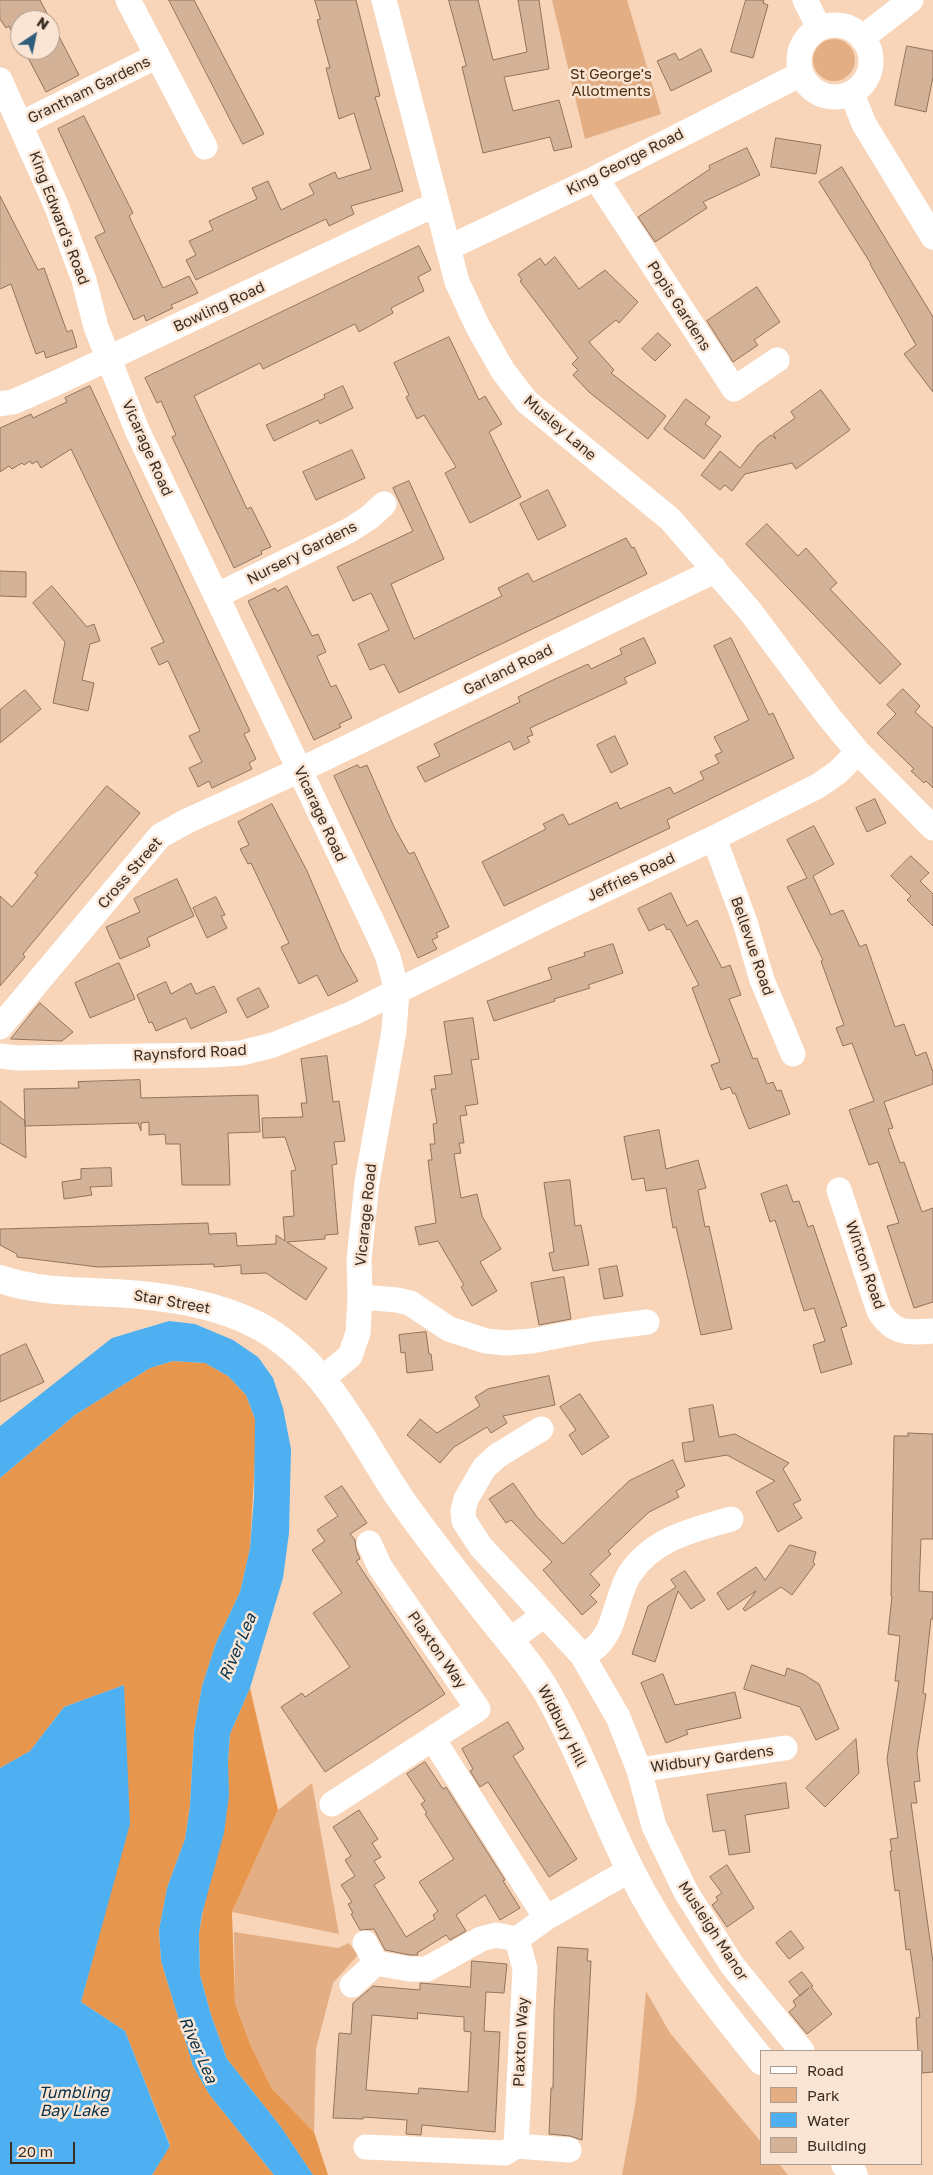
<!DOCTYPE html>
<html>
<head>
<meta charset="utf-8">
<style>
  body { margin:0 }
  #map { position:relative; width:933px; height:2175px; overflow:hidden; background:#f8d5b9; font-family:"Golos Text",sans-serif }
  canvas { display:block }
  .legend { position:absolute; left:760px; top:2050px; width:162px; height:115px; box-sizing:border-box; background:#fae5d4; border:1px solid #ad9b8d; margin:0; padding:6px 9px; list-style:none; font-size:15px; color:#3a2d22 }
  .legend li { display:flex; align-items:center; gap:10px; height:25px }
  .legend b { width:25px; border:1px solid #ad9b8d }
  .north { position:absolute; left:10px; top:10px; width:50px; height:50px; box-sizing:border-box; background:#fae5d4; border:1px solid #ad9b8d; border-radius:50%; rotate:34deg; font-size:14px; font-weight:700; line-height:20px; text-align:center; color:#3a2d22 }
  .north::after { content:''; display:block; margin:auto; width:18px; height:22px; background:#2f5d7c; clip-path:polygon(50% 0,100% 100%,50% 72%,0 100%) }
  .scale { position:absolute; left:10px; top:2142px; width:65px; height:22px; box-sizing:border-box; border:2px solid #3a2d22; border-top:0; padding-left:6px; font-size:15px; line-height:18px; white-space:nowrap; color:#3a2d22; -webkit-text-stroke:4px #fae5d4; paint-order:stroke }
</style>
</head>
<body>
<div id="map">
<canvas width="933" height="2175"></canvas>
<ul class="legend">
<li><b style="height:6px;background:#fff"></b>Road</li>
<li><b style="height:14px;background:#e3ae83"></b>Park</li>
<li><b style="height:14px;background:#4eb0f1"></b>Water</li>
<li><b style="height:14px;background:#d3b297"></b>Building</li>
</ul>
<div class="north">N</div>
<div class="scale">20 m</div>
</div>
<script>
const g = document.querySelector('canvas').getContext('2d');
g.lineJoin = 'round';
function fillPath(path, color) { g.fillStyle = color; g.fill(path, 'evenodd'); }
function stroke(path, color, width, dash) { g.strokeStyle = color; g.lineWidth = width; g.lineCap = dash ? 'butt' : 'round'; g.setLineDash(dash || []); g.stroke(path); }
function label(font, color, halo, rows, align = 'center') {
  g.font = font + ' "Golos Text",sans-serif'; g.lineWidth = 5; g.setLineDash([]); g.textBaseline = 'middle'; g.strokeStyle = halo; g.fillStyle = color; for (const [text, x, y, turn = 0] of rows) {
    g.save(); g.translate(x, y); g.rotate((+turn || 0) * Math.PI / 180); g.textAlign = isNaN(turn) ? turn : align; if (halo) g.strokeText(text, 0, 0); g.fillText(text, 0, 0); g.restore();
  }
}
fillPath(new Path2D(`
  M552 0H627L661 114 585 139Z
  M813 60a21 21 0 1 1 42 0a21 21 0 1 1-42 0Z
  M312 1783 339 1934 232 1912 278 1810Z
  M234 1932 338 1948 349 1943 358 1955 333 1983 316 2049 314 2132 272 2089 250 2044 235 2003Z
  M646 1991 670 2033 762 2143V2164H779L788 2175H622L636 2100Z`), '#e3ae83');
fillPath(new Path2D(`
  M173 1361 205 1363 228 1376 246 1395 255 1419V1460L250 1548 240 1592 216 1643 202 1686 194 1732 190 1806 185 1839 167 1888 159 1930 161 1961 193 2066 209 2094 274 2175H152L170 2145 125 2031 81 2002 97 1942 124 1685 64 1707 30 1751 0 1768V1478L75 1415 150 1368Z
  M250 1688 278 1810 232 1912 235 2003 250 2044 272 2089 314 2132 328 2175H313L281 2127 227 2059 211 2015 200 1975 199 1934 228 1761 230 1734Z`), '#e6964d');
fillPath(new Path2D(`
  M169 1321 195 1324 233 1340 258 1357 273 1378 283 1408 291 1449 289 1533 283 1578 250 1688 230 1734 228 1761 229 1795 224 1833 202 1914 199 1934 200 1975 211 2015 227 2059 281 2127 313 2175H274L209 2094 193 2066 161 1961 159 1930 167 1888 185 1839 190 1806 194 1732 202 1686 216 1643 240 1592 250 1548 254 1497 255 1419 246 1395 228 1376 205 1363 173 1361 150 1368 75 1415 0 1478V1426L112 1338Z
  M124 1685 130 1824 81 2002 125 2031 170 2146 152 2175H0V1768L30 1751 64 1707Z`), '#4eb0f1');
const building = new Path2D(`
  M0 0H40L79 75 46 92 24 50H50V20H20L18 45 9 26 6 28 0 19Z
  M169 0H194L264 134 243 144Z
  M315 0H356L380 96 375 97 403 191 351 206 354 214 329 226 326 219 196 280 186 260 196 255 189 241 213 230 209 221 257 199 252 188 268 181 281 210 314 194 309 184 335 172 338 179 371 169 354 113 339 119 326 68H330L317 20 320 19Z
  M449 0H478L493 60 527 52 518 0H539L549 69 504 77 513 111 559 100 572 147 554 151 550 137 483 153 462 67 466 66Z
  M746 0H764L763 3 768 5 753 58 731 52Z
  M907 46 933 51V77L926 112 895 105Z
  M701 49 712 71 671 91 657 61 675 53 679 60Z
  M84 116 133 213 129 216 163 288 189 276 198 293 171 305 173 308 146 321 144 315 134 320 95 237 105 232 58 129Z
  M776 138 821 145 816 174 771 167Z
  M747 148 760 175 703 202 707 208 655 242 638 217 710 169 709 166Z
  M842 167 933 317V392L904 354 916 345 870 264H871L819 182Z
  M0 196 38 270 44 268 67 332 72 330 77 347 46 358 44 351 36 354 11 284 0 289Z
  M419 246 431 270 418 277 424 291 391 308 393 313 359 332 355 324 263 369 260 363 194 396 247 509 251 507 271 547 261 551 262 554 234 568 172 437 176 435 161 401 157 403 145 378Z
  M555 257 579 289 605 270 638 302 619 323 616 320 589 342 614 370 611 373 666 416 648 439 589 392 573 375 578 370 572 364 578 358 520 281 522 280 518 274 540 258 545 265Z
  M757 287 780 322 754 340 758 345 733 362 707 321Z
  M658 333 671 345 655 361 642 349Z
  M449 337 479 400 485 396 502 424 489 432 521 497 470 523 445 473 456 467 424 415 417 419 406 397 409 395 394 363Z
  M90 386 250 731 244 734 256 759 249 763 252 769 212 788 209 781 198 787 189 768 202 762 189 736 200 731 168 661 159 665 151 648 164 642 71 449 41 468 37 461 32 464 30 461 24 465 22 463 12 469 9 466 0 472V428L31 414 33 418 67 402 65 398Z
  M343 386 353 408 320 424 318 420 274 441 266 425 325 398 324 395Z
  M821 390 850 430 796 469 792 463 745 474 732 491 725 485 720 490 701 475 720 451 740 468 758 445 771 435 776 439 773 434 795 418 791 412Z
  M686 399 710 417 705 424 721 436 704 459 664 429Z
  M352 450 365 478 316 500 303 472Z
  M409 481 444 559 391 584 414 639 502 596 498 588 528 573 533 582 626 538 632 548 634 547 647 574 399 693 384 664 370 670 358 644 389 630 371 593 353 601 337 567 413 531 393 488Z
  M548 490 566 526 538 540 520 504Z
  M767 524 798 556 806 548 837 583 830 589 901 664 880 684 746 544Z
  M0 571 26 572V597L0 596Z
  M52 586 87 627 94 624 100 641 90 644 82 680 94 683 88 711 53 703 65 642 33 603Z
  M287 586 312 636 318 634 326 652 317 656 331 687 336 685 352 718 339 724 341 727 314 740 248 601 275 588 277 591Z
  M644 638 656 663 624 678 627 683 530 728 533 735 527 737 530 742 514 750 510 741 425 782 417 767 440 756 434 744 520 702 518 697 553 680 588 664 591 669 622 654 620 649Z
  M731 638 769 715 773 713 794 758 667 820 670 828 504 906 482 862 546 829 543 824 563 814 569 825 617 802 620 809 670 787 674 794 704 779 700 772 719 763 715 755 722 752 714 737 749 720 714 646Z
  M903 689 920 706 915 712 933 728V788L926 781 924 783 911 771 914 769 877 733 896 714 887 705Z
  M25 690 41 709 0 743V710Z
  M615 736 628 764 611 773 597 745Z
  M358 765 360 768 367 765 394 827 409 854 414 852 449 927 436 933 438 937 432 940 437 949 418 958 334 776Z
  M107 786 140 813 23 954 25 957 0 986V896L12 907 38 875 35 873Z
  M875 799 886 823 867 832 856 808Z
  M272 804 307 871 341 951 358 981 328 996 317 975 299 984 281 947 289 943 251 863 248 864 240 849 249 845 238 822Z
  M814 826 834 864 813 876 831 915 843 910 860 947 866 944 895 1027 904 1024 916 1056 926 1052 933 1072V1084L884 1102 893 1128 888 1129 900 1163 904 1162 922 1212 933 1208V1302L914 1308 887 1226 899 1223 878 1162 869 1165 849 1110 874 1101 852 1043 843 1046 836 1028 844 1025 821 961 823 960 787 887 807 878 787 840Z
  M911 856 929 873 920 881 933 894V926L907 900 911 896 891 876Z
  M177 879 194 916 147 938 150 946 120 959 106 927 140 912 134 899Z
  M671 893 687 926 697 920 722 968 730 965 741 995 729 999 753 1059 757 1058 767 1084 773 1082 777 1091 781 1090 790 1114 749 1129 735 1093 733 1094 730 1087 721 1090 711 1065 720 1062 692 988 699 985 670 929 667 930 664 924 649 931 638 909Z
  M216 897 225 915 221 916 227 928 207 938 193 908Z
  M613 944 623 973 588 985 590 988 554 999 555 1001 494 1021 487 1001 552 979 548 968 585 956 584 953Z
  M119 963 135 999 90 1018 75 983Z
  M166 982 171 994 191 983 196 994 214 986 227 1012 191 1029 186 1018 156 1031 152 1022 149 1023 137 995Z
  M259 988 269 1007 247 1018 237 999Z
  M40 1003 73 1032 62 1041 11 1039Z
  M473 1018 479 1059 471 1060 478 1104 465 1106 467 1115 460 1116 464 1143H459L461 1153 454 1154 461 1198 477 1194 482 1216 501 1249 480 1262 497 1291 472 1306 461 1287 464 1285 438 1241 419 1245 415 1227 436 1223 428 1160H432L430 1144H435L433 1124 437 1123 431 1089H436L434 1076 452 1074 444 1022Z
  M327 1056 333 1102 339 1101 345 1141 334 1142 337 1164 332 1165 338 1234 325 1235V1239L287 1242 327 1268 306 1300 266 1273 241 1274V1265L214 1267V1264L98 1267 17 1257V1254L0 1245V1229L208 1223 209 1234 236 1233 237 1246 276 1244V1235L285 1241 283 1217 294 1216 291 1171 296 1170 285 1137 263 1138 262 1118 303 1117 301 1103H307L301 1059Z
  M140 1080 141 1098 258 1095 260 1132 228 1133 230 1185H182L180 1144H166L165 1134 149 1135V1122L141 1123V1131L138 1123 25 1126 24 1089 79 1088 78 1082Z
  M0 1101 25 1121 26 1158 0 1143Z
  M659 1130 666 1169 698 1160 706 1188 698 1190 705 1227 709 1226 732 1329 701 1335 676 1227 673 1228 666 1188 646 1191 644 1178 632 1180 624 1137Z
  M111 1168 112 1186 90 1187 92 1195 64 1199 62 1182 81 1179V1169Z
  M570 1180 575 1226 581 1225 589 1265 553 1271 549 1253 554 1252 544 1183Z
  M787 1185 793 1202 799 1201 808 1227 813 1225 847 1326 841 1328 852 1364 821 1373 813 1345 825 1341 814 1308 804 1311 775 1220 770 1222 761 1194Z
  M617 1266 623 1296 604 1299 599 1269Z
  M564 1277 571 1319 539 1325 531 1283Z
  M426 1332 429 1354H431L433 1370 407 1373 405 1352 401 1353 399 1335Z
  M26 1344 44 1382 0 1402V1356Z
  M549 1376 555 1405 503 1416 507 1423 491 1433 487 1427 454 1447 440 1463 407 1435 420 1419 437 1433 480 1406 475 1397 488 1389Z
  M580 1394 609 1437 582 1455 569 1435 576 1430 560 1407Z
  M713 1405 719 1437 735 1434 789 1463 783 1469 801 1500 793 1504 802 1518 778 1532 756 1492 775 1481 727 1455 685 1462 682 1443 694 1441 689 1409Z
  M908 1433 933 1434V1539H921L919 1591 933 1592V1619H931L923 1693 926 1694 917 1753 920 1781 914 1782 917 1803H911L933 1962V2072L922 2073V2051H918L916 2018 920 2017 910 1949 906 1950 899 1890 895 1891 890 1851H892L890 1839 898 1838 887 1759 899 1681H895L900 1636 888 1634 892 1596H891L894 1436H908Z
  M673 1460 685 1486 676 1491 679 1497 649 1512 608 1551 611 1554 590 1574 600 1585 590 1595 597 1602 582 1615 543 1570 552 1562 511 1520 506 1523 489 1499 513 1483 537 1517 563 1544 629 1481Z
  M342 1486 367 1523 350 1534 355 1540 356 1549 360 1559 356 1561 445 1694 325 1772 281 1707 302 1693 305 1697 350 1667 313 1613 342 1593 312 1550 325 1541 317 1530 338 1516 325 1497Z
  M790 1545 816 1552 813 1562 815 1564 792 1595 781 1587 745 1611 743 1609 756 1591 728 1610 717 1593 756 1567 765 1580Z
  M685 1571 705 1600 691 1609 678 1591 655 1662 632 1654 648 1606 676 1587 671 1580Z
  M752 1665 785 1676 787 1668 803 1674 819 1684 839 1729 816 1740 800 1707 744 1689Z
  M663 1674 675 1705 735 1692 741 1718 686 1730 688 1734 666 1743 641 1683Z
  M508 1722 524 1749 513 1756 577 1859 549 1877 488 1782 480 1787 470 1771 473 1769 462 1749Z
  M856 1739 859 1773 825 1807 806 1788Z
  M425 1762 443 1789 446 1787 505 1880 503 1881 520 1908 500 1920 485 1895 456 1915 466 1931 450 1940 446 1935 417 1953 418 1955H410L385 1950 374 1929 360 1930 351 1914 353 1913 348 1904 352 1902 341 1885 355 1876 345 1860 351 1856 333 1827 359 1810 378 1839 372 1843 381 1857 374 1861 385 1878 374 1885 406 1937 435 1919 433 1915 438 1911 419 1882 454 1859 425 1814 427 1813 421 1804 425 1801 407 1774Z
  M786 1783 789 1808 745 1815 750 1852 729 1855 725 1830 713 1832 707 1795Z
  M727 1865 754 1908 727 1927 712 1905 718 1900 716 1897 722 1893 710 1877Z
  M791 1931 804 1948 789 1959 776 1943Z
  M558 1947 588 1949 587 1961H591L582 2140 570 2136 549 2134 551 2088H553L554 2012Z
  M472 1961 507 1964 504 1993 486 1992 484 2031 500 2032 495 2132 422 2125 421 2135 406 2134 407 2120 363 2117V2119L333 2118 339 2033 351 2034 353 2003 373 1986 420 1990V1983L470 1987ZM418 2013 464 2017V2031L471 2032 468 2092 419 2088 418 2094 366 2090 372 2015 417 2019Z
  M802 1972 813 1986 811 1987 832 2014 807 2034 789 2012 796 2006 793 2001 809 1988 800 1996 789 1982Z`);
fillPath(building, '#d3b297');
stroke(building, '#92735a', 1);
stroke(new Path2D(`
  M128 0 205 147
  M384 0 457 282 478 327 503 371 527 402 670 519 750 611 829 717 858 752 933 828
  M805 0 819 28
  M799 61a36 36 0 1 1 72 0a36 36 0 1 1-72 0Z
  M862 38 911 0
  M0 80 56 205 84 280 96 327 137 430 376 930 388 957 397 991 394 1031 367 1182 359 1260 360 1297 358 1333 350 1356 322 1379
  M852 94 864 124 933 237
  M21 124 157 56
  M596 178 734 389 777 360
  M448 248 596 178 801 74
  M0 404 13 402 54 384 421 211 437 206
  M216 596 350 530 370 517 384 504
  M714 838 745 922 762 980 793 1054
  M0 1027 160 836 187 821 300 770 706 575 714 568
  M0 1056 17 1058 212 1055 241 1053 273 1045 353 1013 549 916 714 838 818 786 838 772 858 752
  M839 1190 879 1311C893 1334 908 1333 933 1331
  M360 1297 397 1300 410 1303 449 1329 486 1341 506 1343 532 1341 593 1329 647 1322
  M541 1429 497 1456 484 1468 466 1499 463 1511 464 1521 481 1547 582 1655 618 1717 639 1770 654 1826 686 1892 732 1965 802 2051
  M509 1641 544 1615
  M582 1655C587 1652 594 1650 598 1645 616 1627 616 1597 629 1575 652 1539 692 1530 731 1519
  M433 1739 546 1918
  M639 1770 785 1748
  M332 1804 478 1709 380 1567 369 1543
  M376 1963 409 1969H427L481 1939 496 1935 517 1939 546 1918 630 1870
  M352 1985 376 1963 365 1943
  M516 2146 525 1969 517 1939
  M366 2147 505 2153 516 2146 569 2150`), '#fff', 25);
stroke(new Path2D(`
  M0 1279C38 1292 76 1291 115 1293 163 1296 214 1303 257 1325 326 1361 358 1436 400 1498 430 1541 463 1582 496 1624 514 1646 534 1669 548 1694 580 1750 601 1811 630 1869 665 1939 712 2000 762 2061
  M845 2164 854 2175`), '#fff', 28);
label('15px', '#4e2e0f', '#fae5d4', [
  ["St George's",611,74],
  ["Allotments",611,91]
]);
label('15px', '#3a2d22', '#fae5d4', [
  ["Grantham Gardens",89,90,-26],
  ["King George Road",625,162,-27],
  ["King Edward's Road",59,218,69],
  ["Popis Gardens",679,306,57],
  ["Bowling Road",219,307,-25],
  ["Musley Lane",560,428,41],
  ["Vicarage Road",147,448,66],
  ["Nursery Gardens",302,553,-27],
  ["Garland Road",508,670,-26],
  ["Vicarage Road",320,814,65],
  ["Cross Street",130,873,-49],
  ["Jeffries Road",631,877,-25],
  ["Bellevue Road",752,946,71],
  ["Raynsford Road",190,1053,-3],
  ["Vicarage Road",366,1215,-84],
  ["Winton Road",865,1265,71],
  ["Star Street",172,1302,10],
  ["Plaxton Way",437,1650,55],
  ["Widbury Hill",562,1726,63],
  ["Widbury Gardens",712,1759,-8],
  ["Musleigh Manor",713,1931,57],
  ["Plaxton Way",521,2042,-87]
]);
label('italic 16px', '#05304a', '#fae5d4', [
  ["River Lea",238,1647,-67],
  ["River Lea",198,2050,66],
  ["Tumbling",74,2093],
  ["Bay Lake",74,2111]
]);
</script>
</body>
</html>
